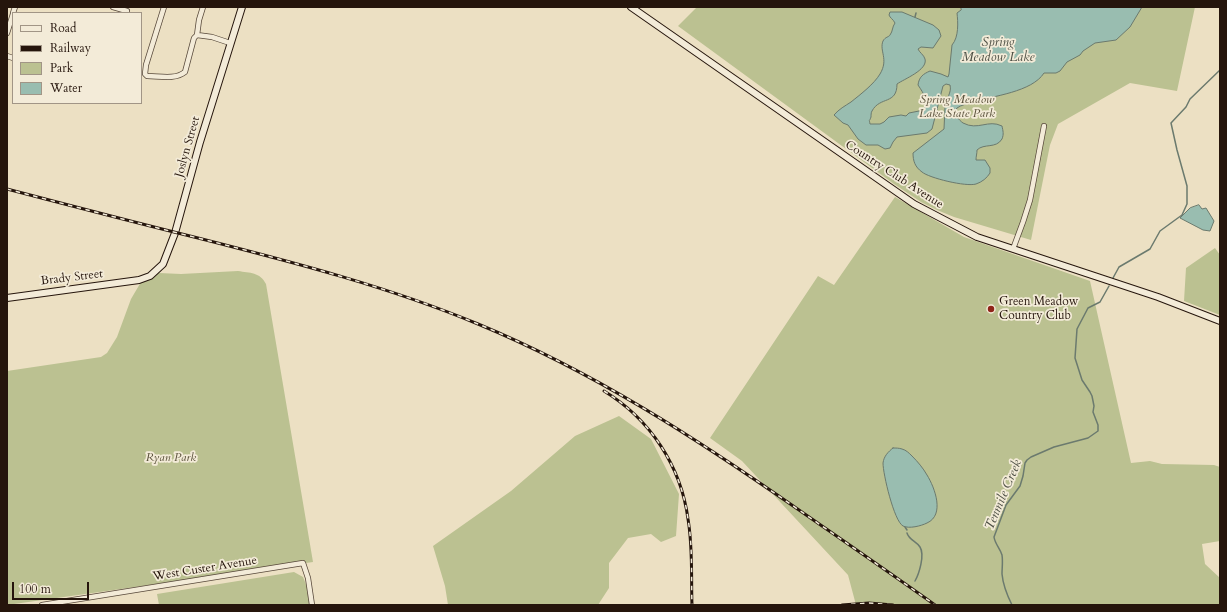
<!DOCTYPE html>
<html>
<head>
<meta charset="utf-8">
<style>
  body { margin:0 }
  #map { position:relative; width:1227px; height:612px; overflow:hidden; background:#ece0c3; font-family:Cardo,serif }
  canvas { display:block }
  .frame { position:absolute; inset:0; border:8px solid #25150c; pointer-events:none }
  .legend { position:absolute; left:12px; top:12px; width:130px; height:92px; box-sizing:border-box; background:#f3ebd8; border:1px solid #a19586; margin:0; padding:5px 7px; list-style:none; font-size:12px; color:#25150c }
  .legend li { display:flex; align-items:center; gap:8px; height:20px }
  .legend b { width:20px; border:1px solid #a19586 }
  .scale { position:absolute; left:12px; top:582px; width:77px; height:18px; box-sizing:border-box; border:2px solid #25150c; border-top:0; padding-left:5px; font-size:12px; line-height:14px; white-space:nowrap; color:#25150c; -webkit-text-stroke:3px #f3ebd8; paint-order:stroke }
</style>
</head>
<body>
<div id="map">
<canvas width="1227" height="612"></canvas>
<div class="frame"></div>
<ul class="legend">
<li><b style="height:5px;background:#f3ebd8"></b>Road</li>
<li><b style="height:5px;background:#25150c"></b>Railway</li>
<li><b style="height:11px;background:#bbc191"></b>Park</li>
<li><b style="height:11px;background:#99bdb0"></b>Water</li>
</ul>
<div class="scale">100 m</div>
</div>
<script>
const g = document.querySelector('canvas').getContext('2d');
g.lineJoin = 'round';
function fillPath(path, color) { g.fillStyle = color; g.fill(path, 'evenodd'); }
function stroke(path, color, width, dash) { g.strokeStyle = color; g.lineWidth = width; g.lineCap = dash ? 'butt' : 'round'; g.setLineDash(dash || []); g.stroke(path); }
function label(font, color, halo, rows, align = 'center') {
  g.font = font + ' Cardo,serif'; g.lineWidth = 3.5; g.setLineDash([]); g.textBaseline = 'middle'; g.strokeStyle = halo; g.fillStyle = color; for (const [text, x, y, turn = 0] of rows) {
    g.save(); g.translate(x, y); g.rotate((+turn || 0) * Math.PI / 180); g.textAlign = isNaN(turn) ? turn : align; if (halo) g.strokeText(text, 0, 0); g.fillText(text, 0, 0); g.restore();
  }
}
fillPath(new Path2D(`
  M697 7H1195L1177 91 1130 83 1058 124 1050 145 1031 240 954 217 937 210 921 202 894 184 678 26Z
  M895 197 964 237 1090 281 1131 463 1150 461 1162 464 1214 465 1220 467V541L1202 544 1205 564 1220 578V605H856L848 575 742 461 710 438 818 276 834 285Z
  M1215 248 1220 255V315L1184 301 1186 268Z
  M238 271C250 273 260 272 266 284L313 562 7 605V371L101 357 107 353 117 337 131 299 141 282 159 273 181 274Z
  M619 416 651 439 679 494 676 536 661 542 651 534 628 538 609 563V588L598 605H448L445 586 433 546 511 491 575 436Z
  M294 572 303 577 307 587 310 605H159L157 594Z`), '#bbc191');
const water = new Path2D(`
  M961 7H1142L1130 27 1116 40 1095 43 1083 51 1080 55 1067 62 1060 71 1056 73H1044C1032 92 993 96 972 102 967 104 961 105 957 108 952 113 959 120 963 123 978 131 988 119 1002 126 1003 131 1004 134 1002 139 996 149 984 143 977 150 977 154 976 156 976 160H985L990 168V173C987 178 982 182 976 184 966 187 929 178 922 172 915 167 913 161 913 153L944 129C944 122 945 114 945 107 946 98 952 93 950 85L946 84 943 86 932 129 927 133 897 137 893 142 890 148 885 149 878 145H866L858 139 848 125 843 123 834 115C839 109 845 106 851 102 861 94 874 84 880 74 889 59 879 51 883 41 885 37 889 37 890 35 893 31 892 27 895 23 893 19 890 18 889 15L890 12H902L933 25 939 30 941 36 933 48 921 47 918 49C919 52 924 55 925 59 928 70 904 79 897 84 897 105 880 96 872 111 871 112 871 116 871 117 869 123 869 118 870 124H880L884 122 889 117 901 115 906 116 909 113 924 110C928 100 924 94 918 85 919 77 923 74 930 71L941 74 948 77 949 74 952 45C959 37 958 22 957 13L961 10Z
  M1199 205 1202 209 1206 208 1214 221 1210 231 1203 230 1180 218 1190 208Z
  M893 448C896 448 899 448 902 449 906 450 909 453 912 456 918 462 923 468 927 475 935 488 945 515 927 523 921 526 909 529 903 526 894 521 883 474 883 463 884 456 888 452 893 448Z`);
fillPath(water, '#99bdb0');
stroke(water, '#6b7a6e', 1);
stroke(new Path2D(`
  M915 17 916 13
  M1113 278 1119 267 1150 249 1160 231 1182 215 1187 204V186L1177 150 1171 123 1186 107 1190 99 1220 70
  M905 527 907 530
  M907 533C909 540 916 541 920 547 925 555 919 574 915 581
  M1012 605C1007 595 1003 585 1002 574 1002 568 1003 562 1002 555 1000 548 995 544 994 537L1006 505 1020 486 1023 476 1025 463 1027 460 1031 457 1054 447 1088 438 1098 431V425L1093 412 1094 406 1092 396 1090 392 1082 380 1075 358 1077 329 1088 308 1100 302 1109 286`), '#6b7a6e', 1.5);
const street = new Path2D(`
  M113 7 127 11
  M164 7 146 65 145 74 147 76C159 76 175 80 185 72L194 38 197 35 199 20 203 7
  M13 13 15 7
  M7 33 13 14
  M197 35 212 37 230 43
  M7 56 13 58
  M1013 249 1023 222 1030 200 1044 126
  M42 605 303 563 308 578 312 605`);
const secondary = new Path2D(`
  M631 7 914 204 977 237 1158 297 1220 321
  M7 298 139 280 150 276 163 264 175 233 200 142 242 7`);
stroke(street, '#57483a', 6);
stroke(secondary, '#25150c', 8);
stroke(street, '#f3ebd8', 4.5);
stroke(secondary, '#f3ebd8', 6);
const rail = new Path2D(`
  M7 189C72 206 137 223 202 239 296 263 389 287 478 324 594 372 697 439 799 510 845 542 890 573 935 605
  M604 391C650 419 681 466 688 519 693 548 691 577 692 605
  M842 605 869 603 893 605`);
stroke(rail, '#25150c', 3);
stroke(rail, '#f3ebd8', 1.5, [4.5]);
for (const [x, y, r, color] of [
  [991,309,4,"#8f2418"]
]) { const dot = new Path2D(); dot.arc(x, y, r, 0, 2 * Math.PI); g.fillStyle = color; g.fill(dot); stroke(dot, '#f3ebd8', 1.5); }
label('italic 12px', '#5a513b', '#f3ebd8', [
  ["Spring Meadow",957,100],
  ["Lake State Park",957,114],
  ["Ryan Park",171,458]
]);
label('12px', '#25150c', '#f3ebd8', [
  ["Joslyn Street",188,147,-74],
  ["Country Club Avenue",894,175,33],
  ["Brady Street",72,278,-7],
  ["West Custer Avenue",205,569,-9]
]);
label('12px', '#25150c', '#f3ebd8', [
  ["Green Meadow",999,302],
  ["Country Club",999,316]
], 'left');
label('italic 13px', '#4e5045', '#f3ebd8', [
  ["Spring",998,43],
  ["Meadow Lake",998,58],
  ["Tenmile Creek",1004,495,-67]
]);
</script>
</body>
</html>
